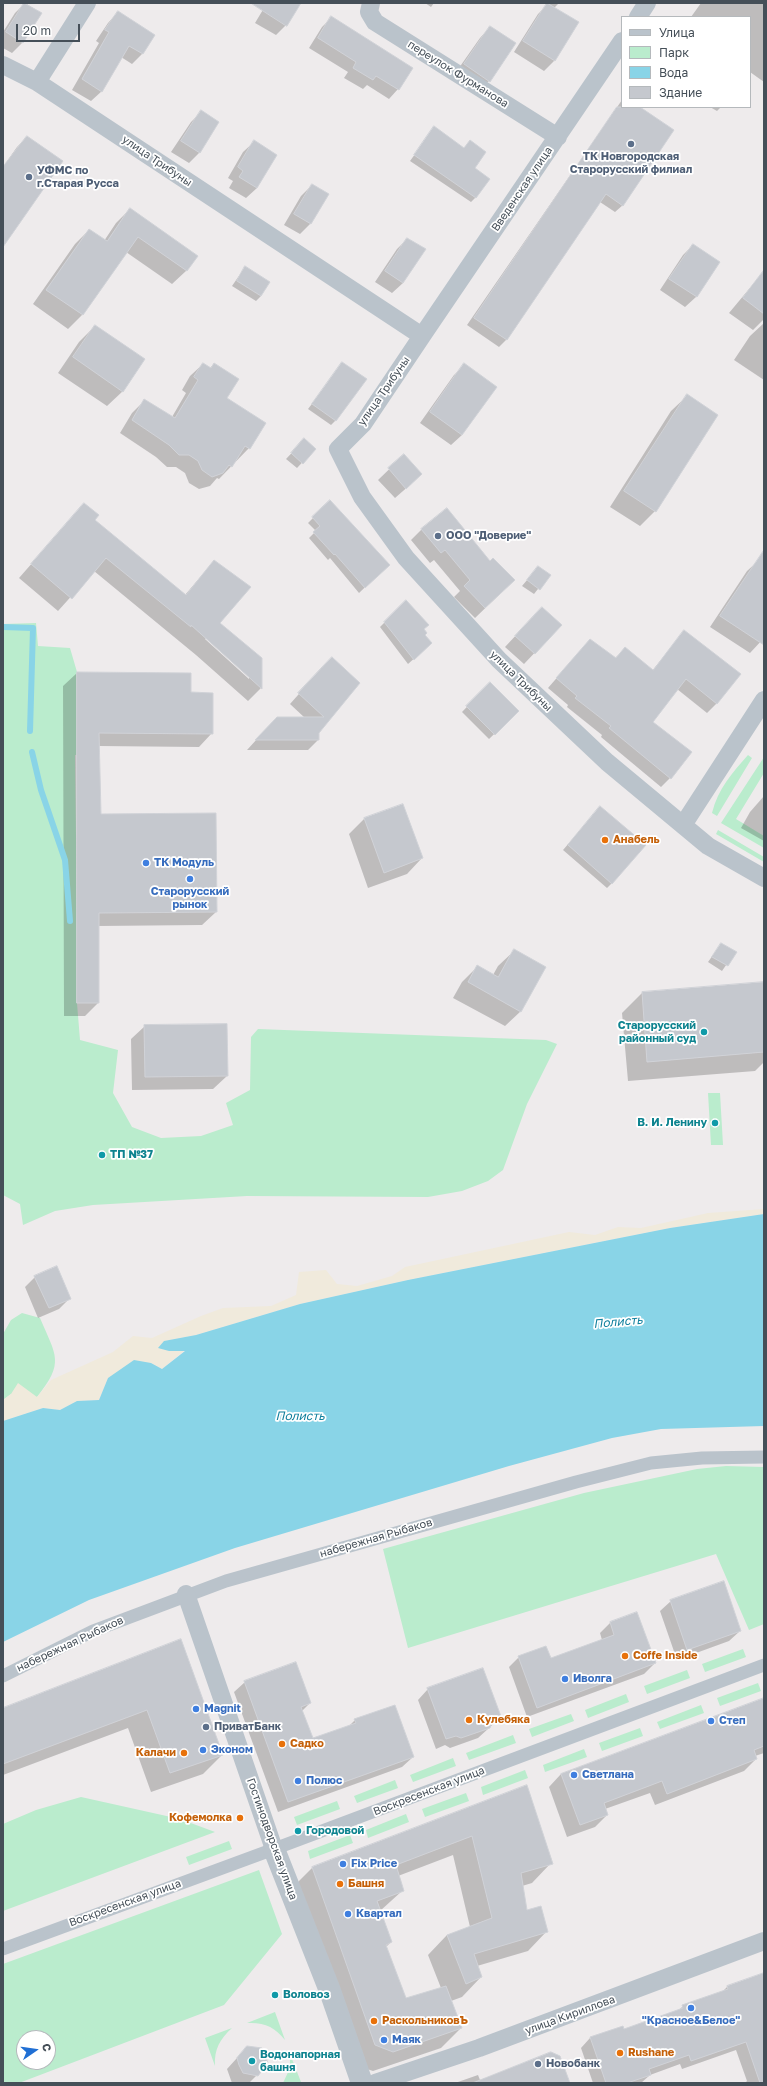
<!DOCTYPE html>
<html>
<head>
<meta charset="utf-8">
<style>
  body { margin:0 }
  #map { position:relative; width:767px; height:2086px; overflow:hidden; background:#eeebec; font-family:"Golos Text",sans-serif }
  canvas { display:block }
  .frame { position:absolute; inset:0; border:4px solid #454f58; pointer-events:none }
  .legend { position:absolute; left:621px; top:16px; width:130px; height:92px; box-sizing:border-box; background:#fff; border:1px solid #b5b9bc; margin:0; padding:5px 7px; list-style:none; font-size:12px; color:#454f58 }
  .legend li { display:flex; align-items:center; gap:8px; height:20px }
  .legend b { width:20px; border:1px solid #b5b9bc }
  .north { position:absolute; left:16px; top:2030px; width:40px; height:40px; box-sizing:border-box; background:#fff; border:1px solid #b5b9bc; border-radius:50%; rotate:77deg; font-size:11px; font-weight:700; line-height:16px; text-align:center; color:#454f58 }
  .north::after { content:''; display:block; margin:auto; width:14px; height:18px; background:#206fd4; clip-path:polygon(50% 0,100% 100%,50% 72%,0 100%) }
  .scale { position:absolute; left:16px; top:24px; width:64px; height:18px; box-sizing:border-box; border:2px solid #454f58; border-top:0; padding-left:5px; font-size:12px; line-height:14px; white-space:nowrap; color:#454f58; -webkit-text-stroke:3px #fff; paint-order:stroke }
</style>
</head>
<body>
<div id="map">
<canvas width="767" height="2086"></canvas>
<div class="frame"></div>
<ul class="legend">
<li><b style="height:5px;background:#bac3cb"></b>Улица</li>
<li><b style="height:11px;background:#baeccd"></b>Парк</li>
<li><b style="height:11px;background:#89d4e7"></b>Вода</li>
<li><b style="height:11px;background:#c5c8ce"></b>Здание</li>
</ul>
<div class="north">С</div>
<div class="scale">20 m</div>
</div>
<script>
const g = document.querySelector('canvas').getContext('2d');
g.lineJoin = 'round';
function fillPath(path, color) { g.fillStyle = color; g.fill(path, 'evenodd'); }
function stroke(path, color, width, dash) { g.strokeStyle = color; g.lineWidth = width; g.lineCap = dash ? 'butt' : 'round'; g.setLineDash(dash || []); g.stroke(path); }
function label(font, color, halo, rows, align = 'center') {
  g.font = font + ' "Golos Text",sans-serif'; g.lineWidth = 3.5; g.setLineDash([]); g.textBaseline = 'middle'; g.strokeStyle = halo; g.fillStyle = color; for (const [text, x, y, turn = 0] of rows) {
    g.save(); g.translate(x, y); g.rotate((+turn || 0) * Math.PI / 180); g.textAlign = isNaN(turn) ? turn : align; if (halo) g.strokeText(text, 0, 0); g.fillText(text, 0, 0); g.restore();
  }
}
fillPath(new Path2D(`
  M36 623 38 646 70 648 77 672V749L100 754 75 755 77 913H99V934L77 935V1003L80 1040 118 1050 113 1093 132 1127 161 1138 201 1136 233 1125 226 1103 250 1090 251 1037 258 1029 546 1040 557 1044 527 1104 503 1170 488 1181 462 1191 428 1197 247 1196 93 1205 55 1211 23 1225 20 1204 3 1195V624Z
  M748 755 752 758 717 816 712 813C718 789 732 773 748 755Z
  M764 757V773L736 819 764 836V848L721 823Z
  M718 830 764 857V862L716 834Z
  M708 1093H720L723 1145H711Z
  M22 1313 40 1318C56 1356 65 1362 37 1397L11 1394 3 1400V1334L11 1320Z
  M726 1466 764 1467V1624L749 1630 716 1554 408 1648 383 1549 584 1493 697 1469Z
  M743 1649 746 1657 705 1672 702 1664Z
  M687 1670 690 1678 647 1694 644 1686Z
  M758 1683 761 1691 720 1706 717 1698Z
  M626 1694 629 1702 588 1718 585 1710Z
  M701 1705 704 1713 660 1729 657 1722Z
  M571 1714 574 1721 532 1737 529 1729Z
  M640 1728 643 1736 602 1751 599 1743Z
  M513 1735 516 1743 469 1760 466 1753Z
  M584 1749 587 1757 545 1772 543 1765Z
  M453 1758 456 1766 413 1782 410 1775Z
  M525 1770 528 1778 483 1795 481 1787Z
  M395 1780 398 1788 357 1803 354 1796Z
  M466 1793 469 1801 425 1817 422 1809Z
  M81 1797 180 1819 215 1832 3 1911V1824L36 1810Z
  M337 1801 340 1809 297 1825 294 1817Z
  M406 1814 409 1822 368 1838 366 1830Z
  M350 1835 353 1843 310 1859 308 1851Z
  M229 1841 232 1849 189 1865 186 1857Z
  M259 1870 282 1934 224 2005 19 2083H3V1964ZM24 2038H48V2062H24Z
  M275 2012 285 2040C275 2027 264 2022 247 2023Z
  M232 2028C220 2039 214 2049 215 2066L205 2038Z
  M290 2054 301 2082 283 2083 290 2068Z`), '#baeccd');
fillPath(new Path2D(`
  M764 1209V1214L670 1228 408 1280 300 1304 196 1335 165 1341 169 1351 185 1350 162 1369 151 1363 108 1378 99 1400 77 1401 60 1410 43 1408 3 1421V1400L11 1394 18 1383 37 1397 51 1380 113 1352 133 1336 152 1338 201 1316 223 1308 271 1306 296 1295 299 1272 326 1270 337 1284 357 1286 392 1276 405 1267 569 1232 595 1235 618 1227 641 1228 708 1213Z`), '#f0eadc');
fillPath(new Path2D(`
  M764 1214V1426L661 1429 612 1438 509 1466 235 1548 89 1600 3 1642V1421L43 1408 60 1410 77 1401 99 1400 108 1378 134 1360 151 1363 162 1369 185 1351H169L158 1348 164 1341 196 1335 300 1304 408 1280 670 1228Z`), '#89d4e7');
fillPath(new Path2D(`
  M25 3 41 13 22 43 12 53 3 48V32L15 13Z
  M267 3H300L286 25 276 35 255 23Z
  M425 3H434L431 7Z
  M544 3H559L554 8V61L544 71 514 52 538 14 547 5Z
  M701 3H764V82L750 72V17H691Z
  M118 12 154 36 142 54 132 64 121 57 102 91 91 101 72 90 99 43 96 41 108 23Z
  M331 18 398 89 389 99 367 85 363 89 344 78 348 72 309 48 322 27Z
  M490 27 489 81 478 91 454 75 480 38Z
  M622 100V107H638L623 205 615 212 600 202 507 339 499 347 467 325Z
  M710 107H721L717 111Z
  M201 112 218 123 199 153 189 163 171 152 191 122Z
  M434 128 463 149 470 142 476 197 471 202 410 161Z
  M27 137 3 245V167L17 147Z
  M254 142 257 188 246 198 229 188 233 181 228 178 243 152Z
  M312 185 311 223 300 234 284 225 301 196Z
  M130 209 196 256 186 271 172 284 126 252 82 315 68 329 33 304 75 244 89 230 104 241 116 223Z
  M407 239 403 283 392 293 375 282 397 249Z
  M693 245 719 262 696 297 685 307 660 290 683 255Z
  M245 267 261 296 256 301 232 286Z
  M764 271V319L753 330 729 313Z
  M764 323V380L734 360 750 336Z
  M95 326 123 391 107 406 58 373 79 342Z
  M343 363 336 420 331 425 308 409Z
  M203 364 210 368 214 364 226 399 249 448 219 479 217 478 210 486 199 489 189 483 185 473 176 467H167L156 457 120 433 132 413 145 400 172 417 186 393 182 390 190 376Z
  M465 365 462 435 451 445 420 423 454 375Z
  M687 396 655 511 640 526 610 507 671 411Z
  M304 440 315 449 297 468 286 459Z
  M404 455 411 484 395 498 378 480Z
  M84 504 94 520 185 595 214 561 219 623 261 659V688L248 701 196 655 94 571 58 611 19 578ZM206 638 249 676V679L205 639Z
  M313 518 383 570 359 593 330 558 328 560 309 538 316 531 308 523Z
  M422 529 490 562 503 591 475 618 454 597 460 591 434 560 430 563 411 540Z
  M758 561 764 565V638L750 653 710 627 747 571Z
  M538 567 549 575 534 594 522 586Z
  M406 601 423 629 426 648 408 664 380 627Z
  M532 618 561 625 524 664 505 647Z
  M684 632 717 703 707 713 677 689 652 723 670 778 661 787 601 737 602 735 567 707 568 705 548 688 581 650 615 658 625 649 652 671Z
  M322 668 358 683 318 733V740L308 750H247L268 727 305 718 290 704Z
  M77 673 190 693 212 733 199 747 98 746 100 815 216 912 202 925 98 926V1003L85 1016H64L63 686Z
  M490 683 518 711 489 739 462 712Z
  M764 796V841L741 828 750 812Z
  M600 807 612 883 607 888 563 850Z
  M364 819 422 858 407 874 368 888 349 834Z
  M721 944 735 952 722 971 708 962Z
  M514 951 521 1011 505 1026 453 998 462 982 477 967 493 975 498 966Z
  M764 983V1062L755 1071 628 1081 622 1013 642 993Z
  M145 1026 227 1076 213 1089 132 1090 131 1039Z
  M35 1277 70 1298 59 1309 38 1318 25 1287Z
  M671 1601 740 1631 729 1641 677 1660 660 1611Z
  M636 1613 655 1663 644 1674 527 1717 509 1667 519 1657 551 1659 602 1640 600 1633 610 1623Z
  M180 1640 222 1755 203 1774 151 1792 128 1728 3 1775V1709Z
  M245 1682 310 1703 302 1711 312 1740 349 1726 355 1720 413 1757 402 1767 278 1812 234 1692Z
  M428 1689 500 1718 478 1738 450 1748 445 1745 436 1749 418 1700Z
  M764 1699V1753L755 1756 756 1759 744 1771 655 1805 650 1793 605 1809 607 1815 595 1827 567 1837 549 1787 561 1774Z
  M526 1786 551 1863 532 1883 522 1886 526 1911 547 1931 528 1951 477 1966 481 1977 462 1997 451 2001 461 2028 441 2048 373 2071 355 2065 293 1887 312 1868ZM453 1855 470 1927 447 1935 428 1955 441 1988 406 1999 386 1947 391 1942 380 1911 402 1891 398 1876Z
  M764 1973V2083H745L747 2081 736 2050 682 2069 680 2064 650 2075 641 2083H593L581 2048 590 2038 622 2027 623 2030 677 2012 683 2006 722 1992 727 1987Z
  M247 2047 257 2075 249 2083H232L227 2069Z
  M551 2053 569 2083H455L478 2075 480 2080Z`), '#0003');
stroke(new Path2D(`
  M3 627 33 628 30 731
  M32 752 41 790 65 860 70 921`), '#89d4e7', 6);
const building = new Path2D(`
  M24 3 42 13 23 43 6 32Z
  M251 3H301L287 26Z
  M547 3 579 22 555 61 523 41Z
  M118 11 155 35 143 54 129 46 102 92 82 79 109 32 105 30Z
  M331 16 413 68 399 90 376 76 373 80 353 68 356 62 318 38Z
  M490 26 516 43 490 82 464 64Z
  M617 107H640L674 130 623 206 606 194 507 340 474 318Z
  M201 110 219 122 200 153 181 141Z
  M434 126 464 148 470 140 486 152 475 168 490 179 476 198 414 155Z
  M27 136 63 161 3 247V167Z
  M254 140 277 155 257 188 239 177 243 171 238 167Z
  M312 184 329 194 311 224 294 214Z
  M130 208 198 256 187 271 138 237 83 315 46 290 89 229 107 241Z
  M407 238 426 249 403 283 385 271Z
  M693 244 720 262 697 297 669 279Z
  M245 266 270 282 261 296 237 281Z
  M764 270V314L743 298Z
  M95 325 145 359 123 392 73 357Z
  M342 362 367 379 336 421 312 404Z
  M203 363 211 368 214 363 239 379 227 398 266 423 250 449 245 446 232 467 229 465 223 473 212 477 202 470 198 461 189 455H179L169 445 132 420 144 399 175 418 198 380 194 377Z
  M464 363 497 387 462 435 430 412Z
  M687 394 718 415 656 512 624 491Z
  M304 438 316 449 303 464 291 453Z
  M404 454 422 474 406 489 388 468Z
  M330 500 390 565 365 588 335 554 334 555 313 532 320 526 312 517Z
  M84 503 99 515 95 520 186 595 214 560 251 587 220 623 262 658V689L191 625V627L106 558 72 599 31 564Z
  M447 508 490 561 493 558 515 580 485 608 464 586 470 580 445 550 441 553 421 529Z
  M764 550V645L720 616Z
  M538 566 551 575 540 590 527 580Z
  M406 600 429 625 424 629 427 633 425 635 432 643 414 660 384 622Z
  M542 607 562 625 535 654 515 636Z
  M684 630 741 674 717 704 686 679 653 722 692 752 671 779 609 728 611 726 575 698 577 696 556 678 590 639 616 658 625 647 653 670Z
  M332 657 360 683 319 733V740H255L277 717H324L298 693Z
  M77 672 191 673V692L213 693V734L99 733 101 814 216 813 217 912 99 913V1003H77Z
  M490 682 519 711 495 735 466 706Z
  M403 804 423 858 384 873 364 818Z
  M600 806 646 845 612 884 568 845Z
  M721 943 737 952 728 966 712 957Z
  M514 949 546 967 521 1012 468 982 477 965 498 977Z
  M764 982V1052L647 1062 642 992Z
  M227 1024 228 1076 145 1077 144 1025Z
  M57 1266 71 1299 49 1308 34 1276Z
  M724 1581 741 1631 687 1650 670 1600Z
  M637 1612 656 1663 537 1708 518 1656 546 1646 551 1658 614 1635 610 1622Z
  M181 1639 223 1755 170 1773 147 1710 3 1764V1708Z
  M296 1662 311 1703 301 1707 313 1738 356 1723 354 1719 395 1705 414 1757 288 1802 244 1681Z
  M483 1668 502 1719 492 1722 490 1728 461 1738 456 1736 446 1739 427 1688Z
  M764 1698V1746L754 1750 757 1759 667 1794 662 1781 604 1803 608 1815 580 1825 561 1774Z
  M527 1785 553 1864 521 1873 527 1910 541 1906 548 1932 474 1954 482 1977 466 1984 447 1935 492 1918 472 1836 396 1865 404 1891 377 1901 392 1942 386 1945 406 1998 446 1986 462 2028 393 2052 375 2045 312 1867Z
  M764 1973V2083H760L746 2042 691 2061 689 2055 649 2069 651 2075 627 2083H606L590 2037 623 2026 624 2029 683 2008 682 2005 728 1989 727 1986Z
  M247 2046 262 2048 268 2063 258 2076 243 2073 239 2065 237 2058Z
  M551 2052 560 2056 570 2083H473Z`);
fillPath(building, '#c5c8ce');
stroke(building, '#d0d2d7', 1);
stroke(new Path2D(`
  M3 1676 93 1631 226 1581 576 1482 651 1463 702 1458 764 1457
  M3 1949 274 1849 764 1665`), '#bac3cb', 13);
stroke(new Path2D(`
  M371 3 369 12 375 22 558 137
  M638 17 647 3
  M3 65 37 82 422 336 363 424 338 449 362 497 406 558 499 660 607 762 708 846 764 878
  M37 82 87 3
  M422 336 622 41
  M683 825 764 700
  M186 1594 274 1849
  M375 2083 479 2048 764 1941`), '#bac3cb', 18);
stroke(new Path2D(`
  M274 1849 330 1991 362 2083`), '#bac3cb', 22);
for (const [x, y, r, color] of [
  [631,144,4,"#5c6f8a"],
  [29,177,4,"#5c6f8a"],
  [438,536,4,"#5c6f8a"],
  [605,840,4,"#e8710a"],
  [146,863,4,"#3f7fe0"],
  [190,879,4,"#3f7fe0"],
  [704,1032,4,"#0f9aa8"],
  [715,1123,4,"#0f9aa8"],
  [102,1155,4,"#0f9aa8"],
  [625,1656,4,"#e8710a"],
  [565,1679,4,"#3f7fe0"],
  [196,1709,4,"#3f7fe0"],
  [469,1720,4,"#e8710a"],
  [711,1721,4,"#3f7fe0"],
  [206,1727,4,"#5c6f8a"],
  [282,1744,4,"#e8710a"],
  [203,1750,4,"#3f7fe0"],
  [184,1753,4,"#e8710a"],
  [574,1775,4,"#3f7fe0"],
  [298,1781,4,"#3f7fe0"],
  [240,1818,4,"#e8710a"],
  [298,1831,4,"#0f9aa8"],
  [343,1864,4,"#3f7fe0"],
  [340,1884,4,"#e8710a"],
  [348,1914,4,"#3f7fe0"],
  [275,1995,4,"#0f9aa8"],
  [691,2008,4,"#3f7fe0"],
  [374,2021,4,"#e8710a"],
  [384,2040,4,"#3f7fe0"],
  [620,2053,4,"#e8710a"],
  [252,2061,4,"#0f9aa8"],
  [538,2064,4,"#5c6f8a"]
]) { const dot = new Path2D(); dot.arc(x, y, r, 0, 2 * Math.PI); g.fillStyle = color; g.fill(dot); stroke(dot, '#fff', 1.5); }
label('11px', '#454f58', '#fff', [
  ["переулок Фурманова",458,74,32],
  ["улица Трибуны",157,161,34],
  ["Введенская улица",522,189,-56],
  ["улица Трибуны",384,391,-55],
  ["улица Трибуны",521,681,44],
  ["набережная Рыбаков",376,1538,-16],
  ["набережная Рыбаков",70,1644,-25],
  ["Воскресенская улица",429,1791,-21],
  ["Гостинодворская улица",272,1839,70],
  ["Воскресенская улица",125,1903,-20],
  ["улица Кириллова",570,2015,-20]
]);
label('bold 11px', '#4e5e75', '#fff', [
  ["ТК Новгородская",631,157,"center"],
  ["Старорусский филиал",631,170,"center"],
  ["УФМС по",37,171],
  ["г.Старая Русса",37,184],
  ["ООО \"Доверие\"",446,536],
  ["ПриватБанк",214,1727],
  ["Новобанк",546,2064]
], 'left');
label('bold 11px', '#c56008', '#fff', [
  ["Анабель",613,840],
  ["Coffe Inside",633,1656],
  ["Кулебяка",477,1720],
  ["Садко",290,1744],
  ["Калачи",176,1753,"right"],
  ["Кофемолка",232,1818,"right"],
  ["Башня",348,1884],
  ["РаскольниковЪ",382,2021],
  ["Rushane",628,2053]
], 'left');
label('bold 11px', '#366cbe', '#fff', [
  ["ТК Модуль",154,863],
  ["Старорусский",190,892,"center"],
  ["рынок",190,905,"center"],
  ["Иволга",573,1679],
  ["Magnit",204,1709],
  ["Степ",719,1721],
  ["Эконом",211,1750],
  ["Светлана",582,1775],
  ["Полюс",306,1781],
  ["Fix Price",351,1864],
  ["Квартал",356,1914],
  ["\"Красное&Белое\"",691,2021,"center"],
  ["Маяк",392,2040]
], 'left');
label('bold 11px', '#0d838f', '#fff', [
  ["Старорусский",696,1026,"right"],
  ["районный суд",696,1039,"right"],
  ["В. И. Ленину",707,1123,"right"],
  ["ТП №37",110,1155],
  ["Городовой",306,1831],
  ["Воловоз",283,1995],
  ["Водонапорная",260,2055],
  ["башня",260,2068]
], 'left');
label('italic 12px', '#12819e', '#fff', [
  ["Полисть",618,1322,-5],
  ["Полисть",300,1416]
]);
</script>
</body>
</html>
